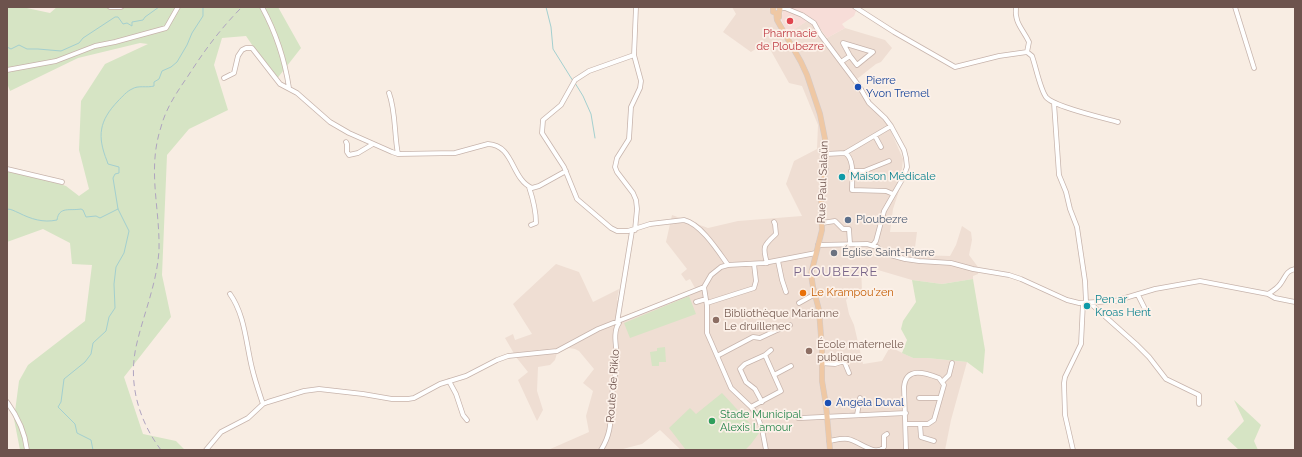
<!DOCTYPE html>
<html>
<head>
<meta charset="utf-8">
<style>
  body { margin:0 }
  #map { position:relative; width:1302px; height:457px; overflow:hidden; background:#f8ede3; font-family:Raleway,sans-serif }
  canvas { display:block }
  .frame { position:absolute; inset:0; border:8px solid #6d534d; pointer-events:none }
</style>
</head>
<body>
<div id="map">
<canvas width="1302" height="457"></canvas>
<div class="frame"></div>
</div>
<script>
const g = document.querySelector('canvas').getContext('2d');
g.lineJoin = 'round';
function fillPath(path, color) { g.fillStyle = color; g.fill(path, 'evenodd'); }
function stroke(path, color, width, dash) { g.strokeStyle = color; g.lineWidth = width; g.lineCap = dash ? 'butt' : 'round'; g.setLineDash(dash || []); g.stroke(path); }
function label(font, color, halo, rows, align = 'center') {
  g.font = font + ' Raleway,sans-serif'; g.lineWidth = 3.5; g.setLineDash([]); g.textBaseline = 'middle'; g.strokeStyle = halo; g.fillStyle = color; for (const [text, x, y, turn = 0] of rows) {
    g.save(); g.translate(x, y); g.rotate((+turn || 0) * Math.PI / 180); g.textAlign = isNaN(turn) ? turn : align; if (halo) g.strokeText(text, 0, 0); g.fillText(text, 0, 0); g.restore();
  }
}
fillPath(new Path2D(`
  M732 7H769L783 36 810 19 825 39 845 28 885 40 892 48 881 62 876 64 857 79 869 103 889 127 903 159 900 188 893 209 890 232H917L914 255 950 256 956 245 962 226 971 232 972 240 969 255 978 267V274L973 276V279L942 284 912 280 861 265 862 292 851 294 846 300 849 314 854 325 863 364 882 361 890 347 913 358H927L967 362 951 420 945 450H681L660 430 642 444 619 450H548L589 432 586 416 593 391 583 383 594 369 579 351 575 349 569 348 557 353 555 360 550 365 538 367 537 391 543 410 537 421 518 380 528 372 516 357 505 338 513 334 515 340 532 334 513 304 556 264 579 272 593 302 619 289 617 300 622 302 620 317 682 294 695 288 690 279 686 281 681 274 687 269 666 242 672 215 708 228 738 221 802 216 786 184 794 161 817 149 818 125 802 86 789 83 766 42 751 52 723 32 736 14Z`), '#efded3');
fillPath(new Path2D(`
  M782 7H852L856 11 854 16 842 24 845 28 827 38 814 20 810 19 790 32 786 30 781 19 783 12Z`), '#f7ddd8');
fillPath(new Path2D(`
  M7 7H22L50 13 57 7H278L301 48 276 80 246 36 222 38 214 65 228 110 189 129 167 155 162 275 171 317 124 377 143 434 176 441 185 450H20L14 419 19 381 28 365 85 321 92 265 72 264 70 243 43 229 7 242V167L66 186 79 196 89 189 79 150 81 101 105 64 148 44 140 43 78 58 10 91 7 83Z
  M973 279 985 350 983 374 967 362 927 358H913L902 353 907 340 901 329 903 321 916 302 912 280 942 284Z
  M689 296 696 314 630 338 624 323Z
  M665 347 666 362H659V366H652L650 352 657 351V348Z
  M722 393 759 433 751 444 745 450H686L669 428 690 408 696 414Z
  M1234 400 1261 425 1254 441 1258 450H1239L1227 439 1244 421Z`), '#d6e4c4');
stroke(new Path2D(`
  M546 7 551 27 553 49 573 81
  M7 47 11 49 19 45 27 49H38L61 51 79 43 83 38 115 17H118L123 24 127 23 132 26V22L143 20 145 17 159 7
  M575 83 583 96 591 114 595 138
  M7 209C12 209 14 211 19 213 31 219 43 223 57 220 59 206 70 211 81 209L83 210 86 217 96 216 100 218 118 209
  M93 450 91 440 77 433 75 424 58 407 61 402 64 379 85 362 91 354 93 343 106 331 109 317 115 308 114 284 116 267 124 253 129 231 118 209 113 178 115 174 119 173V167L108 164 107 161C97 136 99 121 118 101 122 97 127 91 132 89 138 85 147 88 154 86V82L159 79 162 71 171 67 177 62 187 45 192 33 203 16V7`), '#a3cfcf', 1);
const minor = new Path2D(`
  M110 7H121
  M262 7C275 31 285 61 289 88
  M855 7 894 32 955 67 999 56 1027 52 1032 56C1036 67 1040 89 1046 97 1054 107 1104 118 1118 122
  M1016 7C1014 23 1023 29 1029 42L1027 52
  M1235 7 1254 68
  M780 8H785L802 15 814 23 820 34 859 86 869 103 885 118 891 126 904 150 906 158 907 167 903 178 884 211 876 241 873 245
  M634 55 589 71 575 80 561 105 543 120 542 133 564 167 577 199 611 228 617 231H628L650 224 684 220C701 224 718 251 728 265
  M841 62 850 56 857 65 873 52 843 43 850 56
  M7 70 56 61 95 46 115 42 166 28 178 7
  M224 78 234 73 238 56 242 50 246 48H252L280 84 297 93 330 122 349 133 392 152 398 154 455 153 488 144C514 145 511 179 532 188L539 186 566 171
  M389 93C396 112 394 134 398 154
  M1054 103 1059 175 1066 192 1070 209 1077 227 1085 281 1086 302
  M875 136 881 147
  M346 142 347 144V152L349 155 358 153 373 144
  M845 153C855 159 852 179 852 190L886 191 893 194
  M826 154 845 153 891 126
  M7 169 62 182
  M851 171H864L889 161
  M529 187C533 199 536 211 536 223L531 225
  M822 223 835 221 843 229H849L850 244
  M635 230 637 209 636 200 633 193 617 172 615 167 617 158 629 139 631 107 640 88 641 81 634 55 636 7
  M818 245 867 244 877 247 883 253 905 259 919 261 951 263 973 269 1009 275 1021 279 1067 300 1079 303 1115 301 1155 289 1200 281 1268 294C1273 291 1278 288 1281 283 1286 276 1286 271 1295 269
  M778 261 782 280 786 292
  M767 263C762 246 764 245 776 234L775 224 774 222
  M230 294C245 315 246 344 252 368 255 381 259 392 263 404
  M1268 294 1275 298 1295 302
  M1138 295 1147 313
  M696 302 706 299
  M707 303 754 288 756 281 754 264
  M799 303 815 294
  M1090 303 1136 344 1149 357 1166 379 1199 395V404
  M617 323 632 231
  M717 356 753 337 760 338 775 331 790 325
  M821 363 835 364 844 361 849 373
  M774 375 791 366
  M449 381 456 394 463 415 467 420
  M943 381 949 375 952 363
  M919 398H940
  M7 402C18 417 25 432 27 450
  M762 402 755 389 746 382 740 369 745 364 765 355
  M751 407 781 391 765 355 771 350
  M795 414 798 418H801L906 413
  M857 415 860 398
  M906 424H928L934 420 944 385 939 378C926 373 906 366 904 387L906 450
  M920 424 921 437 934 441
  M829 441C835 440 842 438 848 439 859 441 875 457 884 447V436L887 434
  M206 450 221 432 248 418 263 404 268 402 304 391 319 389 363 394 392 399H408L414 398 440 384 466 376 497 360 508 356 557 351 598 329 704 287
  M601 450C613 431 610 417 612 396 613 384 616 372 617 359 617 348 612 333 619 323
  M766 450 762 429 757 415 751 407 731 388 711 342 707 333V306L704 287 711 275 721 267 728 265 764 263 816 253
  M1073 450 1065 415 1064 383 1065 377 1081 344 1083 303`);
const major = new Path2D(`
  M773 7V12L776 13 777 20 801 62 807 75 820 114 826 144V166L821 196 822 230 811 274 813 287 819 310 822 349V381L826 405 830 450
  M779 17V13L780 9 779 7`);
stroke(minor, '#c7b4ac', 5.5);
stroke(major, '#d3cbca', 6);
stroke(minor, '#fff', 4);
stroke(major, '#efc8a4', 5);
stroke(new Path2D(`
  M161 450C139 421 128 384 136 347 143 315 157 284 159 250 160 207 147 170 161 127 166 108 177 92 188 76 204 51 221 28 242 7`), '#afa4c0', 1, [6, 4]);
for (const [x, y, r, color] of [
  [790,21,4,"#e0444e"],
  [858,87,4,"#1a4fb4"],
  [842,177,4,"#0f9aa8"],
  [848,220,4,"#5c6f8a"],
  [834,253,4,"#6b7280"],
  [803,293,4,"#e8710a"],
  [1087,306,4,"#0f9aa8"],
  [716,320,4,"#8d6e63"],
  [809,351,4,"#8d6e63"],
  [828,403,4,"#1a4fb4"],
  [712,421,4,"#2e9e5b"]
]) { const dot = new Path2D(); dot.arc(x, y, r, 0, 2 * Math.PI); g.fillStyle = color; g.fill(dot); stroke(dot, '#fcf1e9', 1.5); }
label('11px', '#be3a42', '#fcf1e9', [
  ["Pharmacie",790,34],
  ["de Ploubezre",790,47]
]);
label('11px', '#164399', '#fcf1e9', [
  ["Pierre",866,81],
  ["Yvon Tremel",866,94],
  ["Angela Duval",836,403]
], 'left');
label('11px', '#0d838f', '#fcf1e9', [
  ["Maison Médicale",850,177],
  ["Pen ar",1095,300],
  ["Kroas Hent",1095,313]
], 'left');
label('11px', '#6d534d', '#fcf1e9', [
  ["Rue Paul Salaün",823,182,-88],
  ["Route de Riklo",613,386,-86]
]);
label('11px', '#4e5e75', '#fcf1e9', [
  ["Ploubezre",856,220]
], 'left');
label('11px', '#5b616d', '#fcf1e9', [
  ["Église Saint-Pierre",842,253]
], 'left');
label('11px', '#c56008', '#fcf1e9', [
  ["Le Krampou'zen",811,293]
], 'left');
label('11px', '#785e54', '#fcf1e9', [
  ["Bibliothèque Marianne",724,314],
  ["Le druillenec",724,327],
  ["École maternelle",817,345],
  ["publique",817,358]
], 'left');
label('11px', '#27864d', '#fcf1e9', [
  ["Stade Municipal",720,415],
  ["Alexis Lamour",720,428]
], 'left');
g.letterSpacing = '1px';
label('13px', '#786589', '#fcf1e9', [
  ["PLOUBEZRE",836,272]
]);
g.letterSpacing = '0px';
</script>
</body>
</html>
